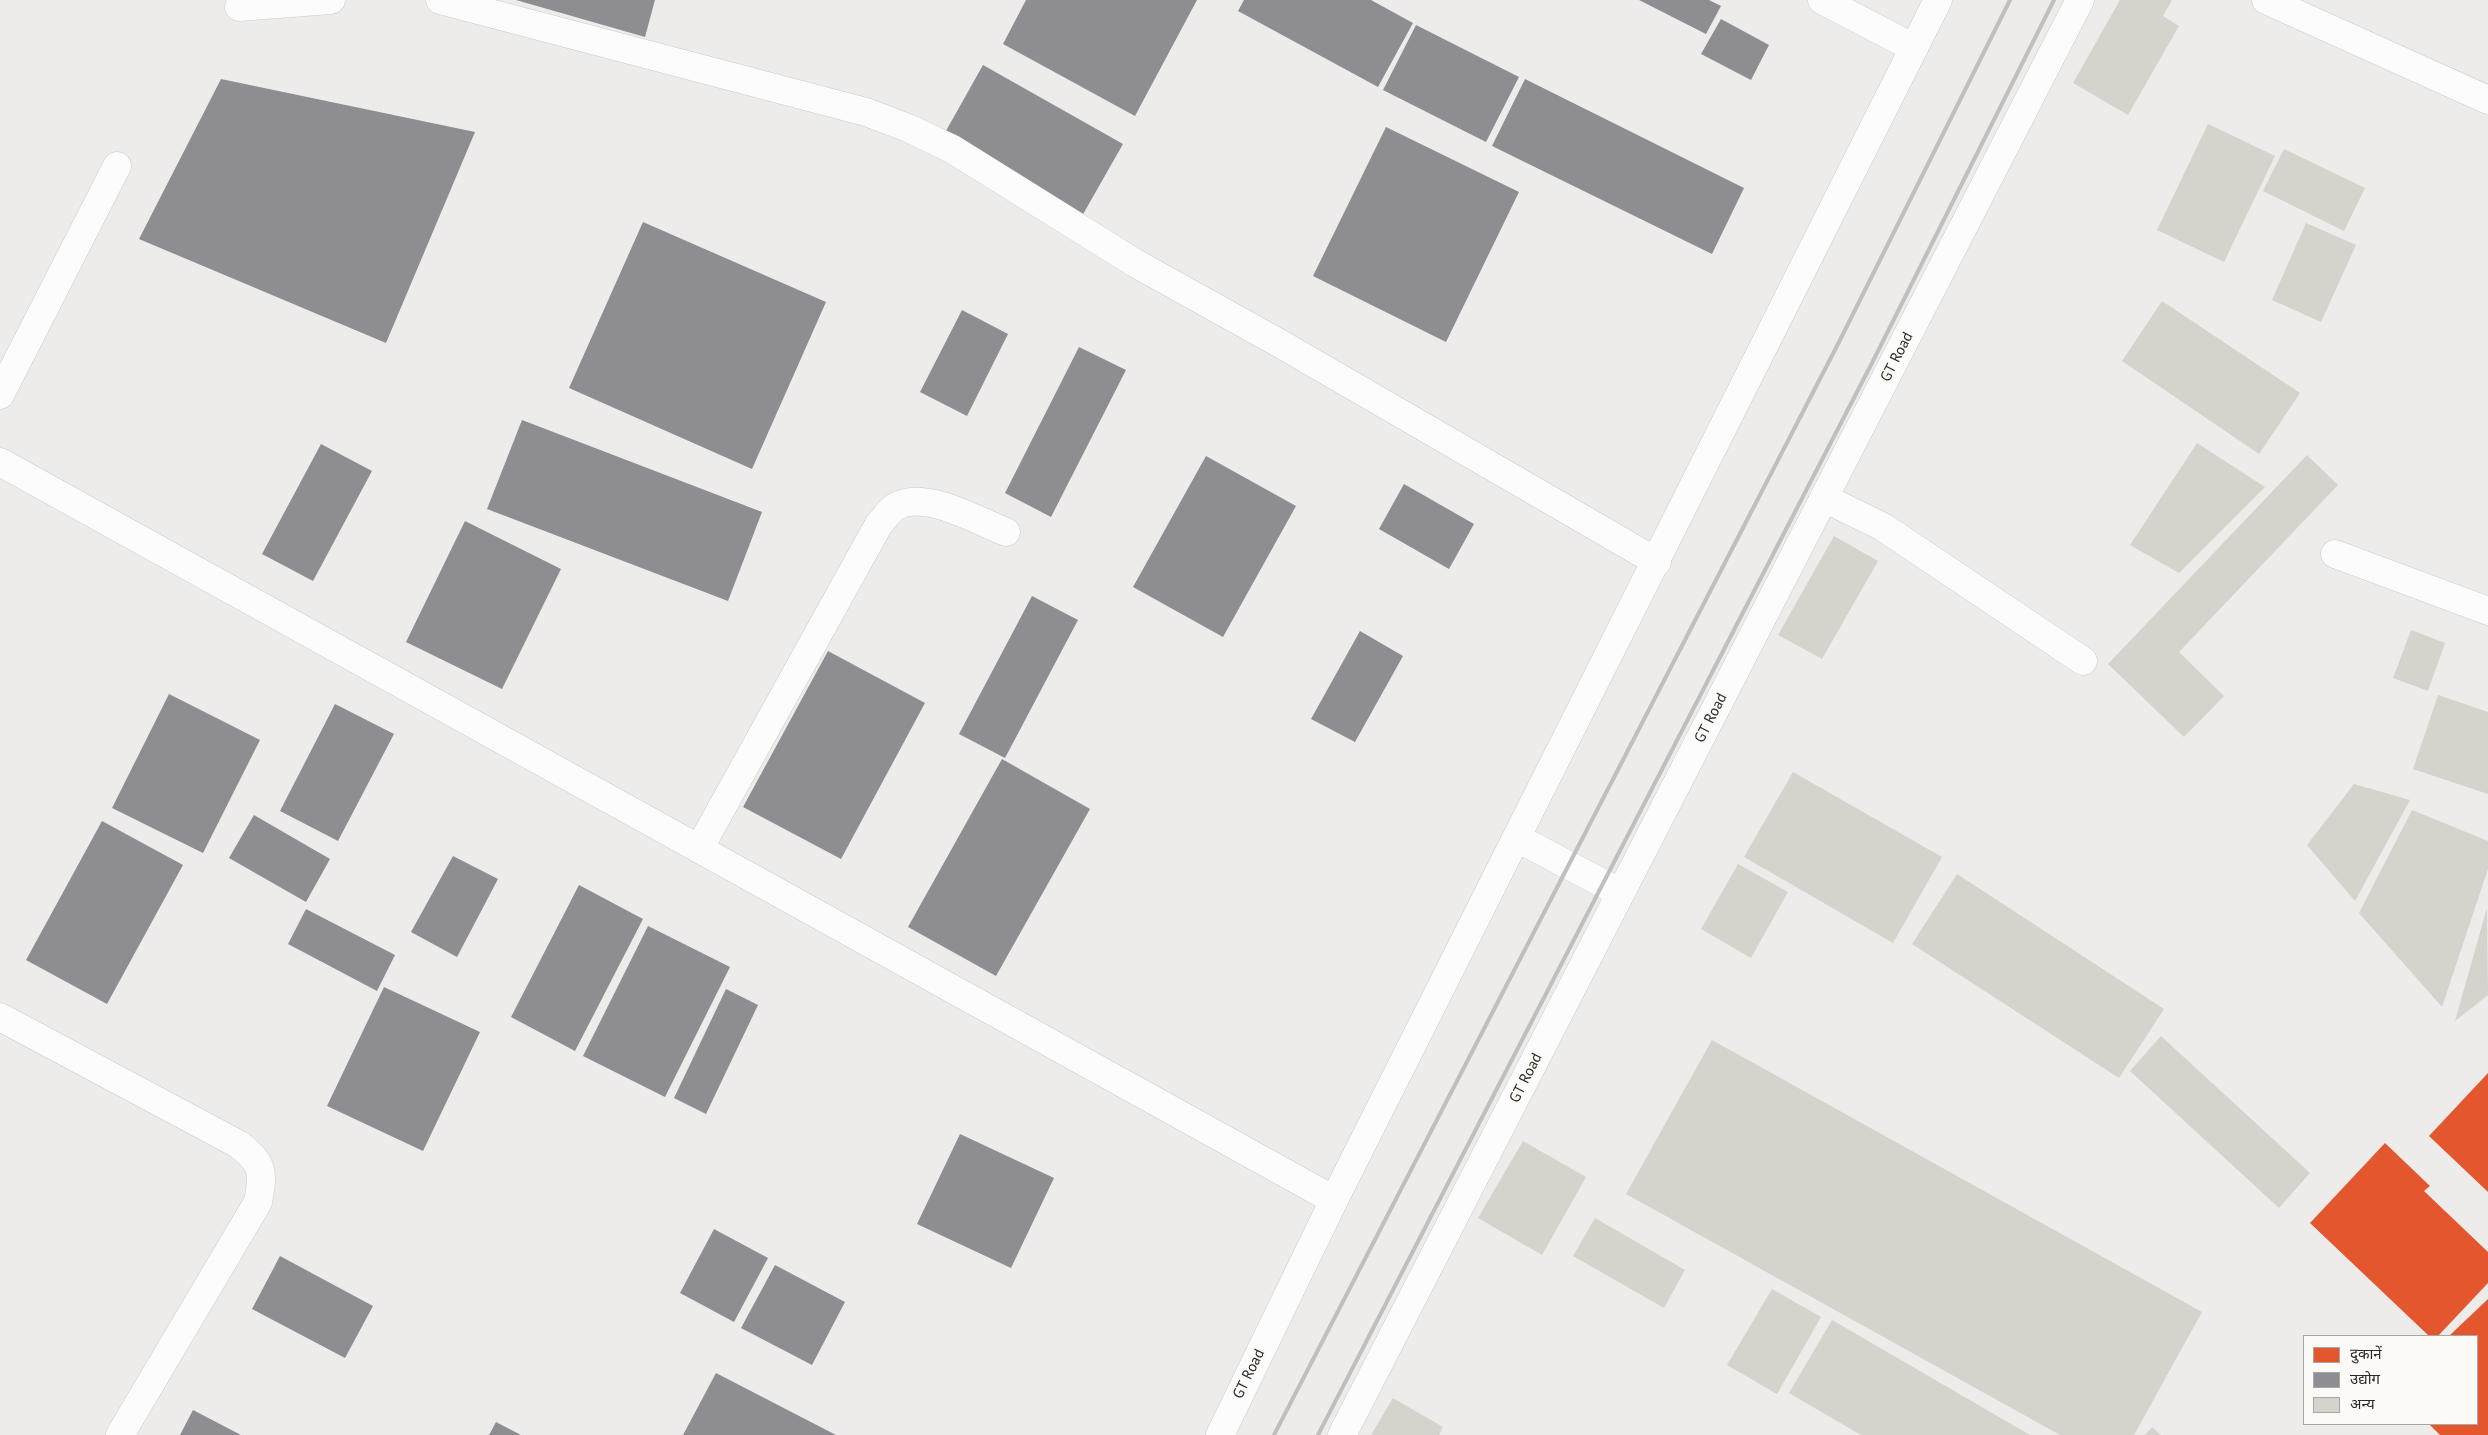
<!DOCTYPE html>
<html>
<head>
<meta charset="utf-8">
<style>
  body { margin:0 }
  #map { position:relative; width:2488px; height:1435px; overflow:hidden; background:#edeceb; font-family:"PT Sans","Noto Sans Devanagari",sans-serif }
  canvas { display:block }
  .legend { position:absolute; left:2303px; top:1335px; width:175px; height:90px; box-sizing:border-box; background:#fcfaf7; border:1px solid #a7a6a3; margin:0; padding:6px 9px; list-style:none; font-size:15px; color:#282826 }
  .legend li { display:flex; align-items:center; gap:10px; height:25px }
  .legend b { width:25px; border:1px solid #a7a6a3 }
</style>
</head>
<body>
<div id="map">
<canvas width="2488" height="1435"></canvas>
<ul class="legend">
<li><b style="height:14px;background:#e4572e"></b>दुकानें</li>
<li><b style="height:14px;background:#8d8d92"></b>उद्योग</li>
<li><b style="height:14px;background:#d6d2cc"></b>अन्य</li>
</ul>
</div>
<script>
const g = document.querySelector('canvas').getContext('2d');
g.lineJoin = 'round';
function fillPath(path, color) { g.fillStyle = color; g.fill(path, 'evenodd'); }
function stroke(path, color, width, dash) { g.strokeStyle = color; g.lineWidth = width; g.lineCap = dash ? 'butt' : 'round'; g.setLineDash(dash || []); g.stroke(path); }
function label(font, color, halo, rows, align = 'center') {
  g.font = font + ' "PT Sans",sans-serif'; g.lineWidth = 5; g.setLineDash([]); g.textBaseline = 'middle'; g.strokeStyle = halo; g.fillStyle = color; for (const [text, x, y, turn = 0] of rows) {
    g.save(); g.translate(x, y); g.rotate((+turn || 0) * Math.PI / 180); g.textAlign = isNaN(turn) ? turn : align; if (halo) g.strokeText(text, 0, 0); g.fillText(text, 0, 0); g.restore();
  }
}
fillPath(new Path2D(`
  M2488 1073V1192L2429 1136Z
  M2385 1143 2430 1186 2424 1191 2488 1252V1283L2438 1336H2429L2310 1223Z
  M2488 1299V1435H2440L2429 1424H2477V1336H2449Z`), '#e4572e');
fillPath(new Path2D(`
  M516 0H655L645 37Z
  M1026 0H1197L1135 116 1003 44Z
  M1244 0H1371L1413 23 1378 87 1238 11Z
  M1639 0H1709L1721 6 1706 34Z
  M1721 19 1769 45 1751 80 1701 54Z
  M1416 25 1519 77 1486 142 1383 90Z
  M983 65 1123 144 1082 216 942 138Z
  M221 79 475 132 386 343 139 239Z
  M1525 79 1744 188 1712 254 1492 146Z
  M1386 127 1519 192 1446 342 1313 276Z
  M643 222 826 302 752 469 569 388Z
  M962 310 1008 334 967 416 920 392Z
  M1079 347 1126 370 1051 517 1005 493Z
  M522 420 762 512 728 601 487 509Z
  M321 444 372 471 313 581 262 554Z
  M1206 456 1296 506 1223 637 1133 587Z
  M1404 484 1474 524 1449 569 1379 529Z
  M465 521 561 569 502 689 406 642Z
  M1032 596 1078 620 1005 758 959 734Z
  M1360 631 1403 656 1355 742 1311 719Z
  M828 651 925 703 841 859 743 807Z
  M169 694 260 740 203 853 112 808Z
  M335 704 394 734 338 841 280 811Z
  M1002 759 1090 809 996 976 908 927Z
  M254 815 330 859 306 902 229 858Z
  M102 821 183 865 107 1004 26 960Z
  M453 856 498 879 457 957 411 932Z
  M579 885 643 919 575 1051 511 1017Z
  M306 909 395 955 377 991 288 944Z
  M648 926 730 967 665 1097 583 1056Z
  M384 987 480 1032 423 1151 327 1106Z
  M726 989 758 1005 706 1114 674 1098Z
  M960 1134 1054 1178 1011 1268 917 1224Z
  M714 1229 768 1258 734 1322 680 1293Z
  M280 1256 373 1306 345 1358 252 1309Z
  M775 1265 845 1302 812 1365 741 1328Z
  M716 1373 836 1435H683Z
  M193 1410 241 1435H180Z
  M496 1422 521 1435H489Z`), '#8d8d92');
fillPath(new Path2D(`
  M2120 0H2172L2163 16 2179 26 2128 115 2073 83Z
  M2208 124 2275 156 2224 262 2157 230Z
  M2284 149 2365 188 2344 231 2263 191Z
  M2306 223 2356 245 2321 322 2272 300Z
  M2162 301 2300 393 2259 454 2122 361Z
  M2197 443 2265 487 2179 573 2130 545Z
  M2307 455 2338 485 2179 652 2224 696 2184 737 2108 664Z
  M1834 536 1878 561 1822 659 1778 635Z
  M2411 630 2445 643 2428 691 2393 678Z
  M2438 695 2488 712V794L2413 769Z
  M1793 772 1942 857 1893 943 1744 857Z
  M2354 784 2410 800 2355 901 2307 845Z
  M2412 810 2488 841V869L2442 1007 2359 913Z
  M1738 864 1788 892 1751 958 1701 929Z
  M1957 874 2164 1009 2119 1078 1912 944Z
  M2487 908 2488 995 2455 1021Z
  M2161 1036 2310 1173 2279 1208 2130 1071Z
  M1712 1040 2202 1312 2134 1435H2060L1626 1194Z
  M1523 1141 1586 1177 1542 1255 1478 1218Z
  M1595 1218 1685 1270 1664 1308 1573 1256Z
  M1772 1289 1821 1317 1777 1394 1727 1365Z
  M1832 1320 2030 1435H1861L1789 1393Z
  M1393 1398 1443 1427 1439 1435H1371Z
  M2152 1427 2161 1435H2145Z`), '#d6d2cc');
const minor = new Path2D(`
  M440 0 866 112 908 128 952 149 1135 263 1279 343 1657 562
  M1822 0 1914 48
  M2266 0 2488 100
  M239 7 331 0
  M0 395 117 166
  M0 462 1334 1200
  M1824 498 1883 527 2083 661
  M2335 554 2488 611
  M699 849 879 524C884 519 889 511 895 507 925 489 977 521 1006 532
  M0 1017 238 1144C263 1163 264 1171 258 1202L120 1435`);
const highway = new Path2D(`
  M1517 838 1621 893
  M1220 1435 1334 1200 1938 0
  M1342 1435 2080 0`);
stroke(minor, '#cbcac9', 29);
stroke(highway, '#cbcac9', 29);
stroke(minor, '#fcfcfc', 28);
stroke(highway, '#fcfcfc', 28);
stroke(new Path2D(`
  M1274 1435 1838 344 2010 0
  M1318 1435 1873 361 2054 0`), '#bfbfbe', 4);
label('15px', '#282826', '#fcfaf7', [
  ["GT Road",1897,357,-63],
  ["GT Road",1711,718,-63],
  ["GT Road",1526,1078,-63],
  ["GT Road",1249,1374,-64]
]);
</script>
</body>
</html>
